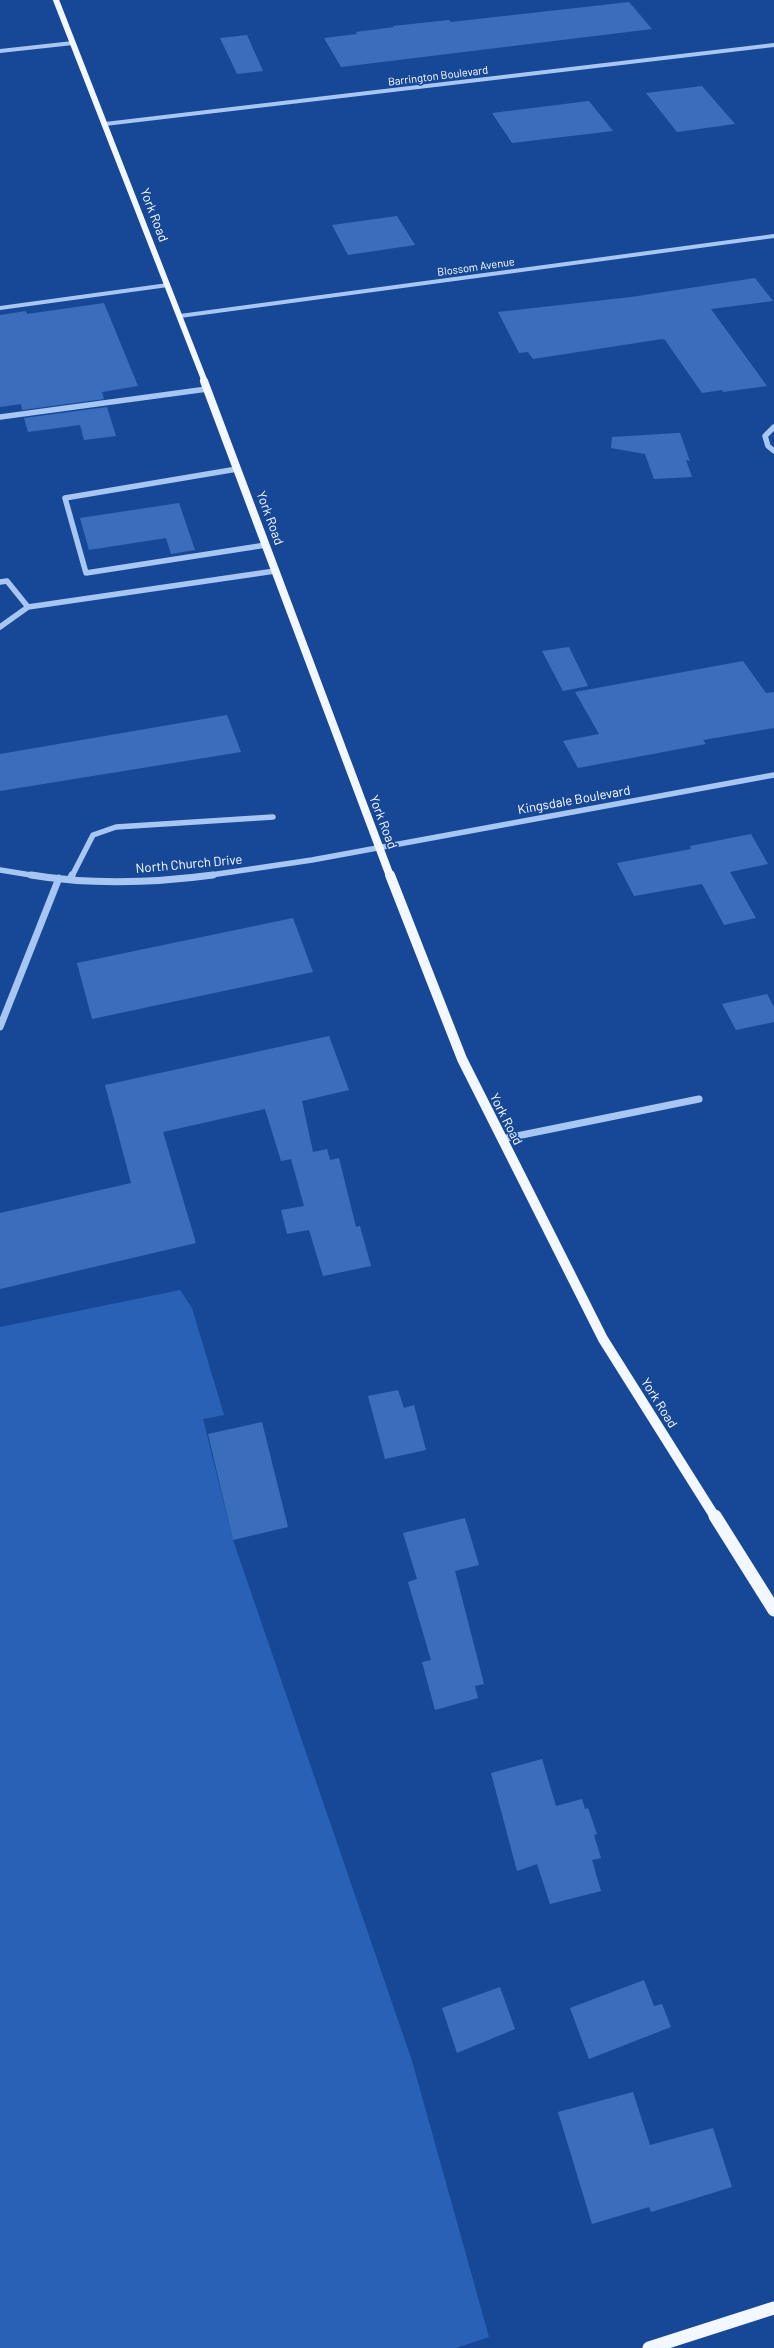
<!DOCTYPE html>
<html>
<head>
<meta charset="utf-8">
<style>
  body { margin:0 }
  canvas { display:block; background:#164897 }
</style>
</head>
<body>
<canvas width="774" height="2348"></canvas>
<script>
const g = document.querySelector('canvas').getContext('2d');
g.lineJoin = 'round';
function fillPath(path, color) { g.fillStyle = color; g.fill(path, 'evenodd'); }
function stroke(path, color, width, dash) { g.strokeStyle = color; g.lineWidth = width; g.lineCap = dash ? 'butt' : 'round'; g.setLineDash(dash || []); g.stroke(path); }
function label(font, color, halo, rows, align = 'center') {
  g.font = font + ' Barlow,sans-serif'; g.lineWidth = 3.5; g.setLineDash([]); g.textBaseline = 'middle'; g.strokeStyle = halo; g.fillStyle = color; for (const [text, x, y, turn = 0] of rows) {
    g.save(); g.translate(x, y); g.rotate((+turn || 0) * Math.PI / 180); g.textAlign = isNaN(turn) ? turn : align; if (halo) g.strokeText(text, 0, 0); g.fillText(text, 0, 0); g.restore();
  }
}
fillPath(new Path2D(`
  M180 1290 192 1308 224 1415 203 1419 233 1540 412 2061 489 2337 456 2348H0V1327Z`), '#2961b6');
fillPath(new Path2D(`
  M629 2 652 29 341 67 324 38 357 34 356 32 394 27 393 26 449 20 451 22Z
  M247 35 263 71 237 74 220 38Z
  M702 86 735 124 677 132 646 93Z
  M589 101 613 131 512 143 492 113Z
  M397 216 415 245 348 255 332 225Z
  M755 278 773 301 711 309 767 386 723 392 722 390 702 393 665 340 662 339 533 359 528 352 519 353 498 312 631 297Z
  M104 303 138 386 102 392 104 399 22 410 21 404 0 407V315L26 311 27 314Z
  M107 407 116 436 84 440 80 425 28 432 24 418Z
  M677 433H680L690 461 686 460 692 477 654 479 645 454 611 448 612 437Z
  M179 503 195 550 171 554 166 538 89 550 80 518Z
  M569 647 588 686 563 691 542 651Z
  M743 661 766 693 774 692V728L703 740 706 744 578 768 563 741 599 734 575 692Z
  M227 715 241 752 0 791V754Z
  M751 834 768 864 730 872 756 918 724 925 702 884 634 896 617 863 691 849 690 846Z
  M293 918 313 972 92 1019 77 963Z
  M767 994 774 1007V1022L736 1030 722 1004Z
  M329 1036 349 1090 302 1101 313 1152 327 1149 330 1160 339 1158 356 1227 360 1226 371 1266 323 1276 309 1230 287 1234 281 1210 304 1206 291 1159 281 1161 265 1109 163 1132 196 1243 0 1289V1213L131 1183 105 1085Z
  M398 1390 404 1408 414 1405 426 1450 385 1459 368 1396Z
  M262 1422 288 1527 233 1540 208 1434Z
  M465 1518 479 1565 455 1571 484 1684 475 1686 478 1698 435 1710 422 1662 431 1660 408 1582 417 1579 403 1533Z
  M542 1759 556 1806 582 1799 585 1809 588 1808 597 1834 594 1835 601 1858 592 1860 601 1891 550 1904 537 1864 517 1871 491 1773Z
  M644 1980 654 2006 662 2004 671 2027 589 2059 570 2008Z
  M500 1987 515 2029 457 2053 442 2008Z
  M633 2092 650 2145 713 2128 732 2187 651 2212 649 2207 592 2224 558 2112Z`), '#3a6ebc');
stroke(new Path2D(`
  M0 51 73 43
  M105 124 774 45
  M0 308 168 285
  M180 316 774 236`), '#a8c6f2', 4);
stroke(new Path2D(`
  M0 417 207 389
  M774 427 765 436 768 446 774 451
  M237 469 65 498 86 573 266 545
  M0 582 7 581 28 607
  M0 627 28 607 275 571
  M0 870 37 876
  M72 876 93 835 116 827 273 817
  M204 876 312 860 774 775`), '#a8c6f2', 5.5);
stroke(new Path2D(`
  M31 875C91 885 153 883 213 875
  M70 879 72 875
  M0 1027 59 878
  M502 1139 699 1099`), '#a8c6f2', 7);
stroke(new Path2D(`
  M56 0 205 382`), '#f3f7ff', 6);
stroke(new Path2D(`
  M204 381 390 876`), '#f3f7ff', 8);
stroke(new Path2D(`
  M390 875 462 1059 603 1339 715 1517`), '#f3f7ff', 10);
stroke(new Path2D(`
  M715 1516 774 1610
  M649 2348 774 2308`), '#f3f7ff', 13);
label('11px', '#fff', '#164897', [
  ["Barrington Boulevard",438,76,-7],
  ["Blossom Avenue",476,267,-8]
]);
label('13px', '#fff', '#164897', [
  ["York Road",154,215,69],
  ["York Road",270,518,70],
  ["Kingsdale Boulevard",574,800,-10],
  ["York Road",383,822,69],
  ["North Church Drive",189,864,-5],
  ["York Road",506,1119,63],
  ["York Road",659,1403,58]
]);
</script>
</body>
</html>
